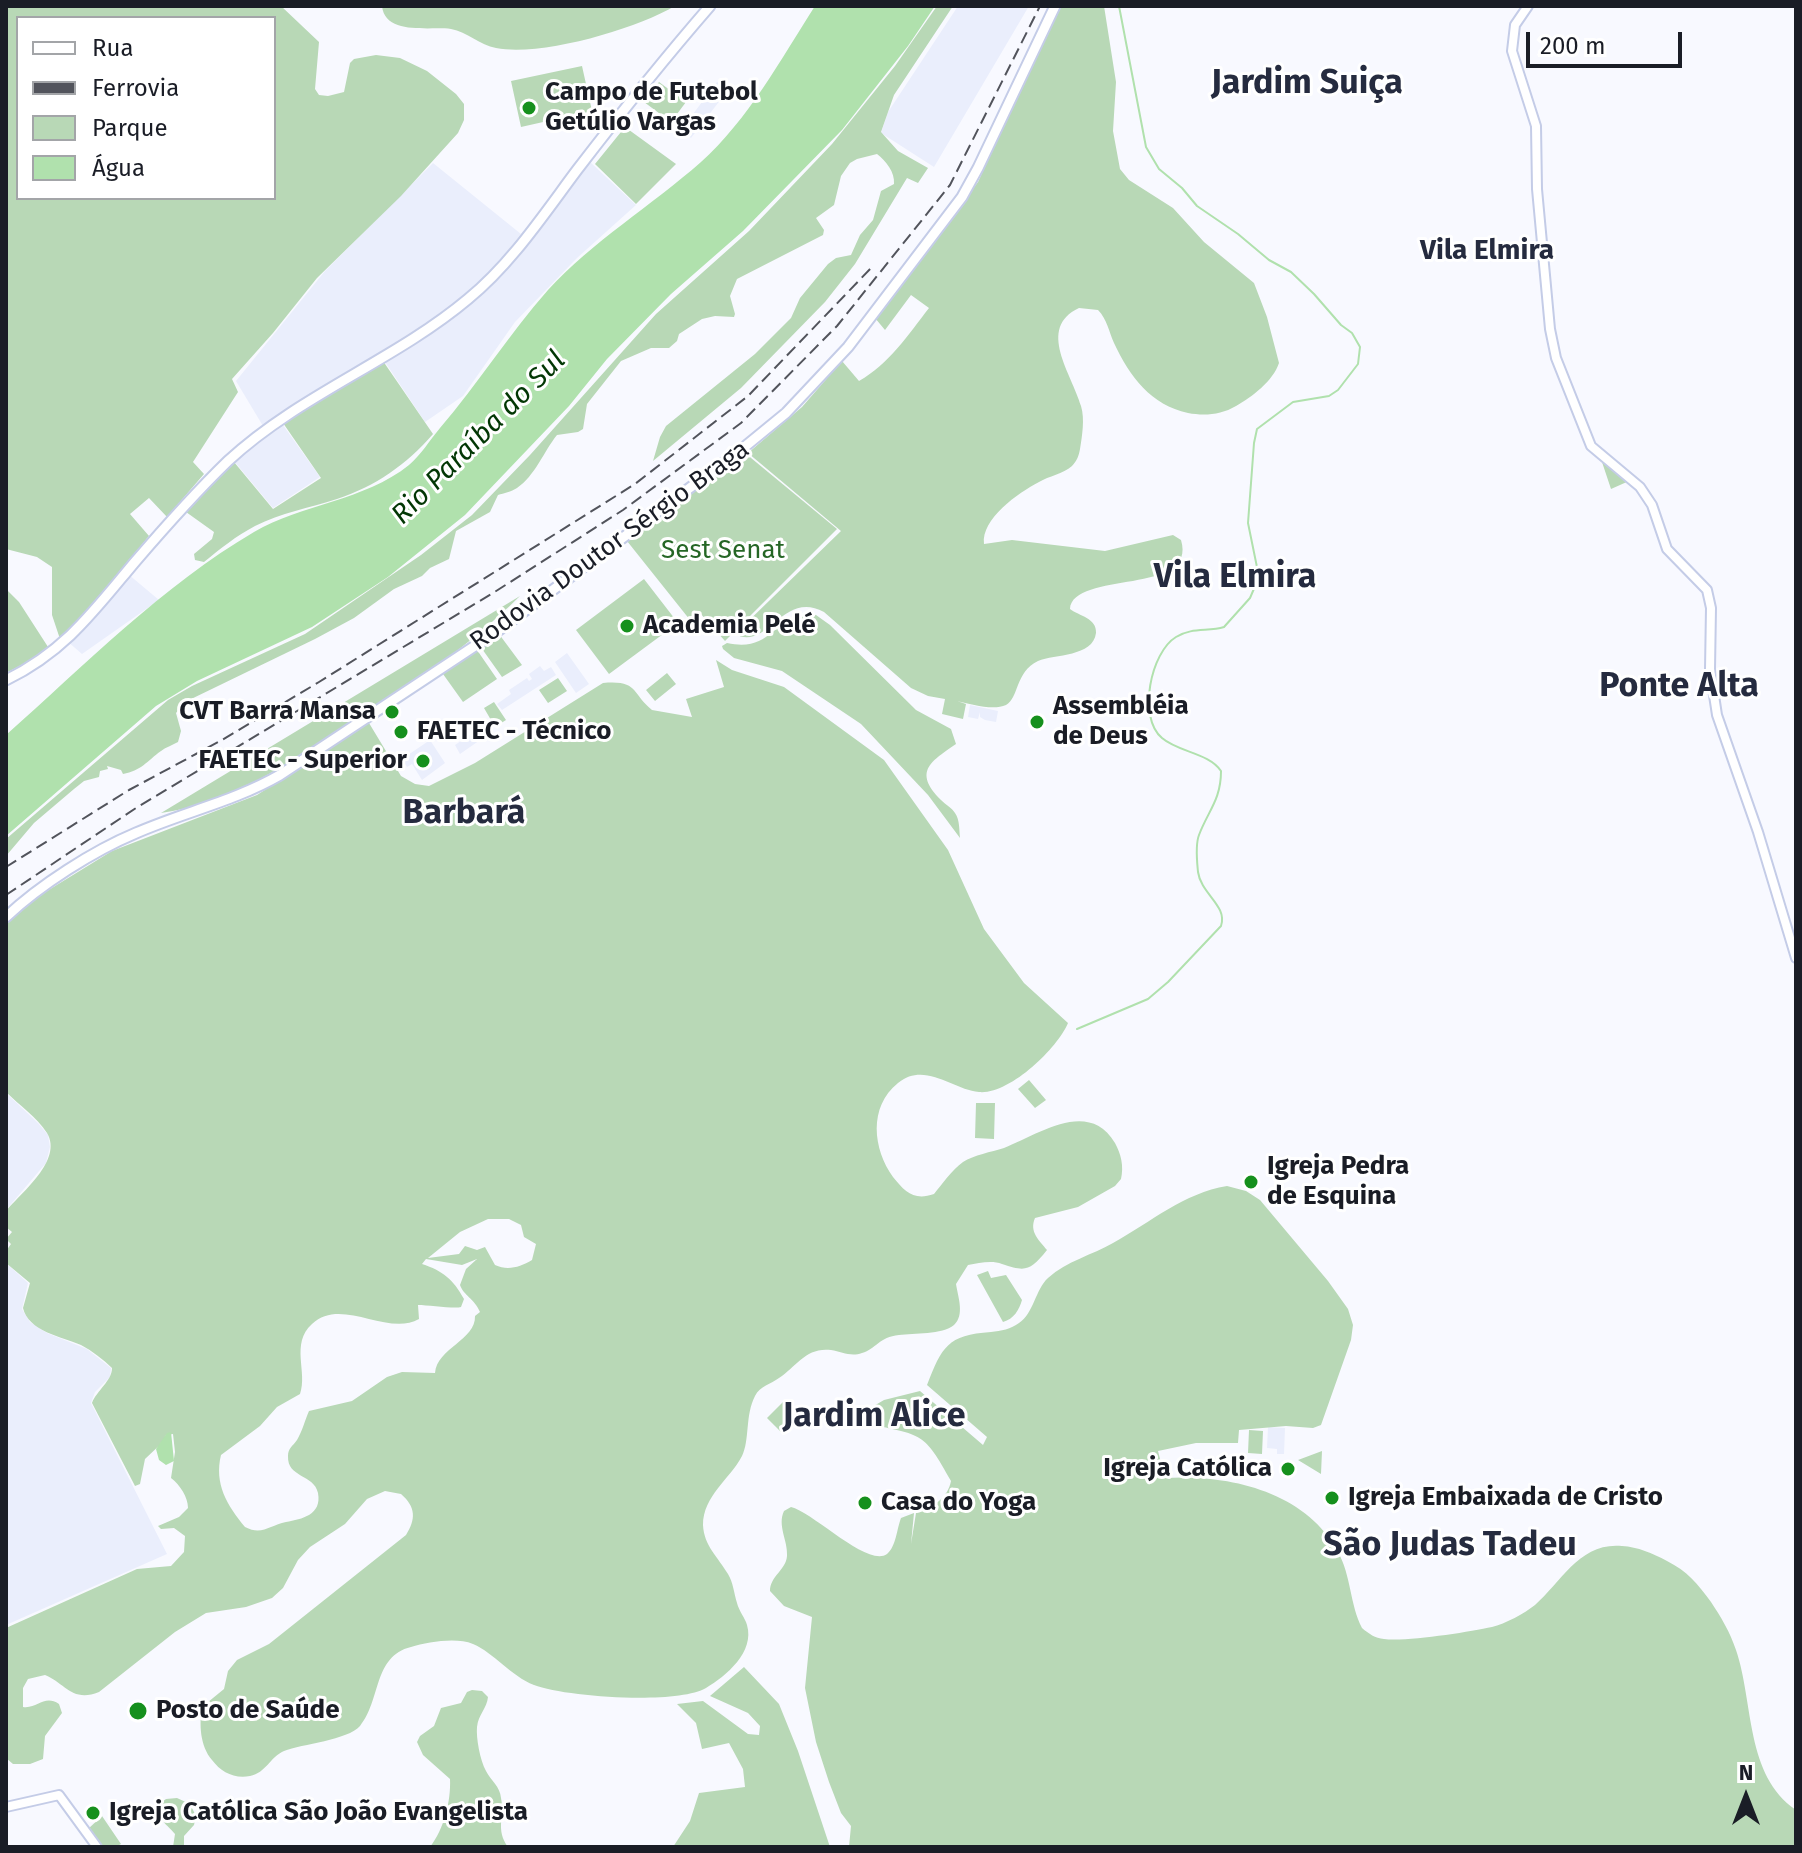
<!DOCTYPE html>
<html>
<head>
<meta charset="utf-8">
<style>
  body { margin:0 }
  #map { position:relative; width:1802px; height:1853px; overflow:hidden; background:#f8f9ff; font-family:"Fira Sans",sans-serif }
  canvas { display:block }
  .frame { position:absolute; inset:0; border:8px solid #1a1d26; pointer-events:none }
  .legend { position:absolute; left:16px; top:16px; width:260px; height:184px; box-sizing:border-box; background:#fff; border:2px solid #a3a5a8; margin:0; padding:10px 14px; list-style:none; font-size:24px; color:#1a1d26 }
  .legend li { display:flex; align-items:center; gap:16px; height:40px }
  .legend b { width:40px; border:2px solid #a3a5a8 }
  .north { position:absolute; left:1706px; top:1757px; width:80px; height:80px; -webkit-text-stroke:6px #fff; paint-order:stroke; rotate:0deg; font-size:22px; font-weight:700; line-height:32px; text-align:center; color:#1a1d26 }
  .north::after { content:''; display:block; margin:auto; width:28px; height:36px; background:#1a1d26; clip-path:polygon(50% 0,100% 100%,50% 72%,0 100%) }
  .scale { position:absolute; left:1526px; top:32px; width:156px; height:36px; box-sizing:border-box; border:4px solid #1a1d26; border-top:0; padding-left:10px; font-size:24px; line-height:28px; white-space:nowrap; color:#1a1d26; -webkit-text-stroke:6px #fff; paint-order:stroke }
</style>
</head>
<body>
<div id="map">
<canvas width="1802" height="1853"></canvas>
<div class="frame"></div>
<ul class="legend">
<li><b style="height:10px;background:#fff"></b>Rua</li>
<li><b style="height:10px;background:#52545c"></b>Ferrovia</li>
<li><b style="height:22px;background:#b8d8b6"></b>Parque</li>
<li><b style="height:22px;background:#b0e1ad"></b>Água</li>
</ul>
<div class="north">N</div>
<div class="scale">200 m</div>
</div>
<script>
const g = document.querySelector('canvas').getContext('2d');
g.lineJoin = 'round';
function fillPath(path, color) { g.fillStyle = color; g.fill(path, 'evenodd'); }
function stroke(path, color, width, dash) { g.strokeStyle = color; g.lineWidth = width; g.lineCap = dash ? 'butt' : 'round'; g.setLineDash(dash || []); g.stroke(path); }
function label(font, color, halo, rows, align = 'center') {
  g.font = font + ' "Fira Sans",sans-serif'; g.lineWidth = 6; g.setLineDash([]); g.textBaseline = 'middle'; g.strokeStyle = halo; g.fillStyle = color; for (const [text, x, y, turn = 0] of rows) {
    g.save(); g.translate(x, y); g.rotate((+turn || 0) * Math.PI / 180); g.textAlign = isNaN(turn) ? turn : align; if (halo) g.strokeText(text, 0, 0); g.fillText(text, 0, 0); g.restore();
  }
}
fillPath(new Path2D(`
  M958 6H1029L934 167 881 133 888 112Z
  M717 82 728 90 691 138 681 130Z
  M589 161 636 205 577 258 515 322 463 396 425 422 383 359 454 314Z
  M433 163 521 234 486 278 443 312 263 426 236 381 325 271Z
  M283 425 320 477 273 508 234 461Z
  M128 574 159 600 82 654 67 641Z
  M567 653 589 684 576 693 555 662Z
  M540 666 544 671 551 667 556 675 502 710 497 704 511 694 509 690 527 678 529 681 532 679 529 674Z
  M970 705 998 711 996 722 985 720 980 717V712L978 719 968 717Z
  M487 723 493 731 460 754 455 745Z
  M430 740 445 763 422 780 412 764 407 767 402 759Z
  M6 1093 38 1123 48 1135 50 1147 46 1163 6 1210Z
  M6 1263 28 1283 22 1309 30 1322 47 1333 87 1349 111 1368 110 1377 95 1392 91 1403 167 1554 6 1625Z
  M1268 1427 1285 1428 1284 1454H1277V1449L1267 1448Z`), '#eaeefc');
fillPath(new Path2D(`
  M6 6H281L319 42 315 89 319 95 328 96 344 92 350 63 354 59 376 55 400 58 427 71 456 94 464 104V120L458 133 401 196 317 278 273 333 232 379 238 392 193 462 204 474 167 517 149 498 130 514 149 536 61 642 52 615V567L37 557 6 549ZM18 18H274V198H18Z
  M382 6H675C636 29 541 57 496 48 480 45 467 32 451 29 431 26 385 36 382 6Z
  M937 6H953L894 95 881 132 898 151 928 168 918 183 907 178 855 264 825 302 741 388 653 461 660 437 666 426 755 354 791 318 800 298 828 264 836 258 851 255 860 235 873 220 881 191 894 184C895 172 886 161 877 154L857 159 850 163 841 176 834 205 816 218 824 230 823 235 737 279 730 296 735 314 734 317 715 316 702 319 679 334 677 341 669 348H651L621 361 587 404 583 429 578 432 557 435C544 451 535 476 517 488 511 492 504 493 498 495L490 512 456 531 449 559 430 568 422 576 394 589 354 618 315 639 185 702 176 713 181 731 178 742C173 745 166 747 161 751 147 761 141 771 123 774L121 770 107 766 108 769 100 771 99 777 84 781 74 789 34 823 6 856V839L168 700 192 686 305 634 421 555 472 515 530 455 656 314 749 231 832 144 895 66Z
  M1059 6H1104L1116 82 1113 131 1120 169 1129 180 1173 208 1204 242 1254 283 1267 317 1279 363C1273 381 1252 397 1236 406 1221 415 1204 416 1188 413 1151 405 1130 377 1114 343 1109 332 1107 319 1098 310L1079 308C1036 328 1072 374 1081 406 1085 419 1082 436 1080 449 1079 455 1077 461 1072 466 1063 474 1049 476 1039 482 1018 493 981 519 984 544L1012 540 1105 551 1173 535 1181 540C1198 596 1073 570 1070 609 1079 616 1097 618 1096 633 1093 657 1055 654 1038 661 1015 672 1019 698 1006 705 993 711 971 704 957 701L966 704 963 719 942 714 945 699 928 696 911 688 824 612C783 589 767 652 735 634L841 531 748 453 802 407 842 361 859 381C889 364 908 335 929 308L911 295 885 330 875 318 978 182Z
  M582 66 592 111 521 127 511 81Z
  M659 82 686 102 671 122 644 102Z
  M625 127 676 164 636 204 595 164Z
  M383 361 433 434C406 465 376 486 337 499 309 508 281 513 255 526 236 536 220 549 204 562L195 560 194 554 212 539 214 532 186 512 216 479 234 462 273 509 321 478 283 423Z
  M745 453 837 529 725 641 700 613 690 620 627 541Z
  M1601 459 1629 481 1611 489Z
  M644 579 678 623 609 674 576 630Z
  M6 589 19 602 50 650 6 673Z
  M520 596C464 651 400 694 333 735 280 769 225 804 161 813Z
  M804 614 816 615 830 625 916 710 951 729 956 744C932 761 912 771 941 800 946 805 952 808 955 813 960 820 959 830 960 838L928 795 861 724 782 671 734 658 723 649 722 646 727 643C768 652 771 623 804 614Z
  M499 634 522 665 502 677 480 646Z
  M477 650 497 679 463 702 443 674Z
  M716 660 732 670 784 687 884 760 948 850 984 929 1024 983 1068 1023C1057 1049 1009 1095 979 1092 953 1090 925 1061 898 1083 868 1107 873 1149 893 1177 905 1192 914 1201 934 1194 943 1183 951 1171 963 1162 974 1155 991 1152 1004 1148 1038 1135 1088 1098 1115 1143 1121 1154 1124 1166 1121 1179L1115 1186 1078 1207 1035 1218C1029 1232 1039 1240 1047 1250 1030 1271 1026 1272 1002 1264 992 1260 979 1263 968 1265L956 1284C958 1297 965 1315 954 1325 942 1335 914 1333 899 1335 879 1337 876 1349 862 1353 851 1357 842 1352 831 1350 806 1347 797 1366 779 1378 771 1384 760 1386 755 1396 745 1415 750 1440 742 1456 730 1479 703 1496 703 1525 704 1546 718 1557 728 1574 733 1582 734 1593 737 1603 739 1611 745 1618 747 1625 755 1652 726 1676 706 1688 677 1705 565 1697 534 1685 511 1676 494 1653 473 1644 456 1637 428 1642 411 1647 373 1656 381 1701 360 1726 348 1740 302 1744 284 1751 270 1757 266 1773 250 1776 234 1779 221 1772 212 1760 200 1746 199 1724 202 1707L224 1689 228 1671 237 1660 269 1644 406 1535C416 1519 416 1507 401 1494L385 1491 367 1499 345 1524 310 1547 298 1560 283 1588 272 1598 246 1607 206 1613 175 1632 99 1692C72 1703 65 1683 45 1675L28 1679 23 1688V1707C38 1709 44 1694 59 1704L62 1713 45 1736 43 1759 30 1764H13L6 1758V1628L137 1569 171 1566 184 1552 185 1536 174 1528 161 1529 158 1526 179 1517 188 1508C188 1497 180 1485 171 1478L175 1452 173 1434 166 1435 164 1441 145 1459 140 1484 135 1486 92 1403C97 1390 112 1381 112 1368 103 1359 92 1351 81 1345 62 1337 28 1331 23 1308L30 1283 6 1263V1251L11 1244 6 1239 12 1232 6 1227V1211C22 1192 63 1160 47 1133 37 1117 19 1105 6 1092V921L34 899 112 851 257 795 369 723 401 776 415 784 429 786 475 763 603 683C639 680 631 693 652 710L692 717 686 699 724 687ZM488 1219H509L521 1225 524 1237 536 1244 532 1260C520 1267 508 1271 495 1265L485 1247 477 1250 465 1246 459 1254 428 1258 460 1232ZM426 1259 462 1265 477 1259 466 1269 460 1285C464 1296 474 1298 480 1312L475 1316C476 1340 437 1348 435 1373L402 1372 387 1377 352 1401 309 1411C305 1420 302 1432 297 1440 293 1446 288 1448 288 1456 287 1478 314 1474 318 1493 322 1515 302 1519 286 1522 270 1525 262 1536 245 1527 227 1505 214 1484 221 1455L260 1426 277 1407 300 1394C308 1372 290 1344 312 1324 341 1296 387 1337 419 1319L418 1305C428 1305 455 1309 461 1307L464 1299C453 1279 443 1271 422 1264Z
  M667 673 676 684 655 701 646 690Z
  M558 678 567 691 548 703 539 690Z
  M494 702 506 720 495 727 484 708Z
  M1029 1080 1046 1100 1035 1108 1018 1089Z
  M976 1103H995L994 1139 975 1138Z
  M1227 1186 1246 1191 1260 1200 1328 1281 1348 1309 1353 1325 1351 1340 1321 1425 1313 1428 1286 1426 1239 1430 1238 1443H1196L1158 1451 1165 1478C1227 1474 1306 1491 1338 1552 1351 1575 1350 1605 1362 1628 1369 1634 1375 1638 1384 1639 1406 1642 1469 1632 1492 1627 1505 1624 1525 1613 1535 1605 1562 1581 1580 1542 1622 1546 1638 1547 1652 1553 1667 1561 1687 1571 1698 1584 1711 1602 1721 1617 1730 1632 1736 1650 1754 1703 1745 1775 1796 1810L1795 1847H849L851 1826 841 1813 829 1782 816 1742 805 1688 812 1617 784 1606 770 1591C770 1576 786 1570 787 1556 788 1540 777 1526 784 1511L791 1507C813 1512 868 1568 887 1554 896 1547 897 1528 901 1518L914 1513 911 1544 916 1513C932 1508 948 1498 951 1481 924 1432 922 1435 868 1424L872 1407 884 1400 920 1391 983 1445 987 1437 927 1385C942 1347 947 1335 991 1332 1001 1331 1011 1329 1019 1323 1034 1313 1035 1290 1048 1278 1067 1261 1092 1255 1113 1243 1151 1222 1184 1193 1227 1186Z
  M988 1271 991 1278 1006 1275 1022 1300C1019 1310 1014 1319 1003 1322L977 1275Z
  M783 1402 797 1416 781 1432 767 1418Z
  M1249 1430 1263 1431 1262 1454 1248 1453Z
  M1322 1451 1321 1474 1298 1460Z
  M744 1667 779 1704 798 1751 830 1847H673L690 1821 699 1793 745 1787 743 1769 729 1743 702 1749 696 1723 677 1704 703 1701 748 1734 759 1735 760 1726 748 1713 710 1696Z
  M472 1690 482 1691 488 1697C487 1708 478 1715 477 1727 476 1738 480 1760 486 1771 491 1781 500 1786 501 1798 505 1817 495 1829 508 1847H430C444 1829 451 1801 450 1779L423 1755 417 1742 420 1736 434 1726 441 1708 461 1703 467 1692Z
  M177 1798 190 1804 196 1816 194 1825 184 1836V1847H173L175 1834C167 1824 158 1821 158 1805L166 1799Z
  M102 1816 121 1844 115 1847H100L88 1829Z`), '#b8d8b6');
fillPath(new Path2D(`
  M815 6H935L908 46 842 130 743 231 671 294 607 359 569 406 465 515 388 577 312 627 197 681 156 706 6 836V735C85 665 162 586 254 532 302 504 364 501 409 465 420 456 430 440 440 428 478 384 509 334 548 290 593 241 651 206 701 162 748 120 781 59 815 6Z
  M827 1409 845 1421 843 1429 826 1423 823 1416Z
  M171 1432 174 1461 166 1465 159 1460 156 1449 167 1433Z`), '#b0e1ad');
stroke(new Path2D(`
  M1077 1029 1148 999 1168 982 1221 926C1228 906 1201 894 1198 872 1197 861 1195 845 1199 835 1208 811 1221 800 1221 771 1209 753 1178 752 1162 738 1137 717 1151 652 1176 637 1192 627 1208 632 1224 627L1250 598 1259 577 1248 523 1254 443 1257 429 1293 402 1329 396 1338 390 1358 364 1360 347 1352 333 1341 325 1314 294 1291 272 1269 260 1238 234 1197 206 1182 188 1159 169 1146 147 1119 6`), '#b0e1ad', 2);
const tertiary = new Path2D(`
  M1528 6 1515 25 1512 51 1536 126 1537 189 1550 329 1556 358 1591 446 1640 487 1652 505 1667 549 1707 590 1711 608 1710 669 1717 715 1758 832 1796 958
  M6 1807 59 1795 97 1847`);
const secondary = new Path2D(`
  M6 680C65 651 93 612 134 563 164 528 195 493 228 461 299 395 394 361 468 299 511 264 544 214 577 170 620 114 664 59 710 6
  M6 917C40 885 93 851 136 833 184 812 235 801 280 775L499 630 742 449 786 413 848 347 962 197 978 168 1055 6`);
stroke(tertiary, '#c4cce7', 12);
stroke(secondary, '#c4cce7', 13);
stroke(tertiary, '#fff', 8);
stroke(secondary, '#fff', 9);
stroke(new Path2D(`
  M6 867 129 790 222 740 319 682 635 484 748 396 873 266
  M6 895 136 808 493 593 623 510 741 423 837 326 950 185 1040 6`), '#52545c', 2, [12, 6]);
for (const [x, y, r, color] of [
  [529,108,8,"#16901d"],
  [627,626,8,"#16901d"],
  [392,712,8,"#16901d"],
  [1037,722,8,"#16901d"],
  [401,732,8,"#16901d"],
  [423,761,8,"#16901d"],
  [1251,1182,8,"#16901d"],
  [1288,1469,8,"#16901d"],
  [1332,1498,8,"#16901d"],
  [865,1503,8,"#16901d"],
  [138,1711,10,"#16901d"],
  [93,1813,8,"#16901d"]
]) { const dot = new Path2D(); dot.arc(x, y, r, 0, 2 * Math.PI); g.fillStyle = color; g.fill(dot); stroke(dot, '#fff', 3); }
label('bold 26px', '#1a1d26', '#fff', [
  ["Campo de Futebol",545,93],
  ["Getúlio Vargas",545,123],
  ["Academia Pelé",643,626],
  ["Assembléia",1053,707],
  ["de Deus",1053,737],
  ["CVT Barra Mansa",376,712,"right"],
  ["FAETEC - Técnico",417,732],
  ["FAETEC - Superior",407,761,"right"],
  ["Igreja Pedra",1267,1167],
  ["de Esquina",1267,1197],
  ["Igreja Católica",1272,1469,"right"],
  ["Igreja Embaixada de Cristo",1348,1498],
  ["Casa do Yoga",881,1503],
  ["Posto de Saúde",156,1711],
  ["Igreja Católica São João Evangelista",109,1813]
], 'left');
label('26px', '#1a1d26', '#fff', [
  ["Rodovia Doutor Sérgio Braga",610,546,-36]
]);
label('26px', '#256625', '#fff', [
  ["Sest Senat",723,551]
]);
label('bold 28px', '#252b3f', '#fff', [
  ["Vila Elmira",1487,251]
]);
label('italic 28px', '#023704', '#fff', [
  ["Rio Paraíba do Sul",479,438,-45]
]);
label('bold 34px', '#252b3f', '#fff', [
  ["Jardim Suiça",1307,84],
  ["Vila Elmira",1235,578],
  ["Ponte Alta",1679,687],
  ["Barbará",464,814],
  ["Jardim Alice",874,1417],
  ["São Judas Tadeu",1450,1546]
]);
</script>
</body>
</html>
